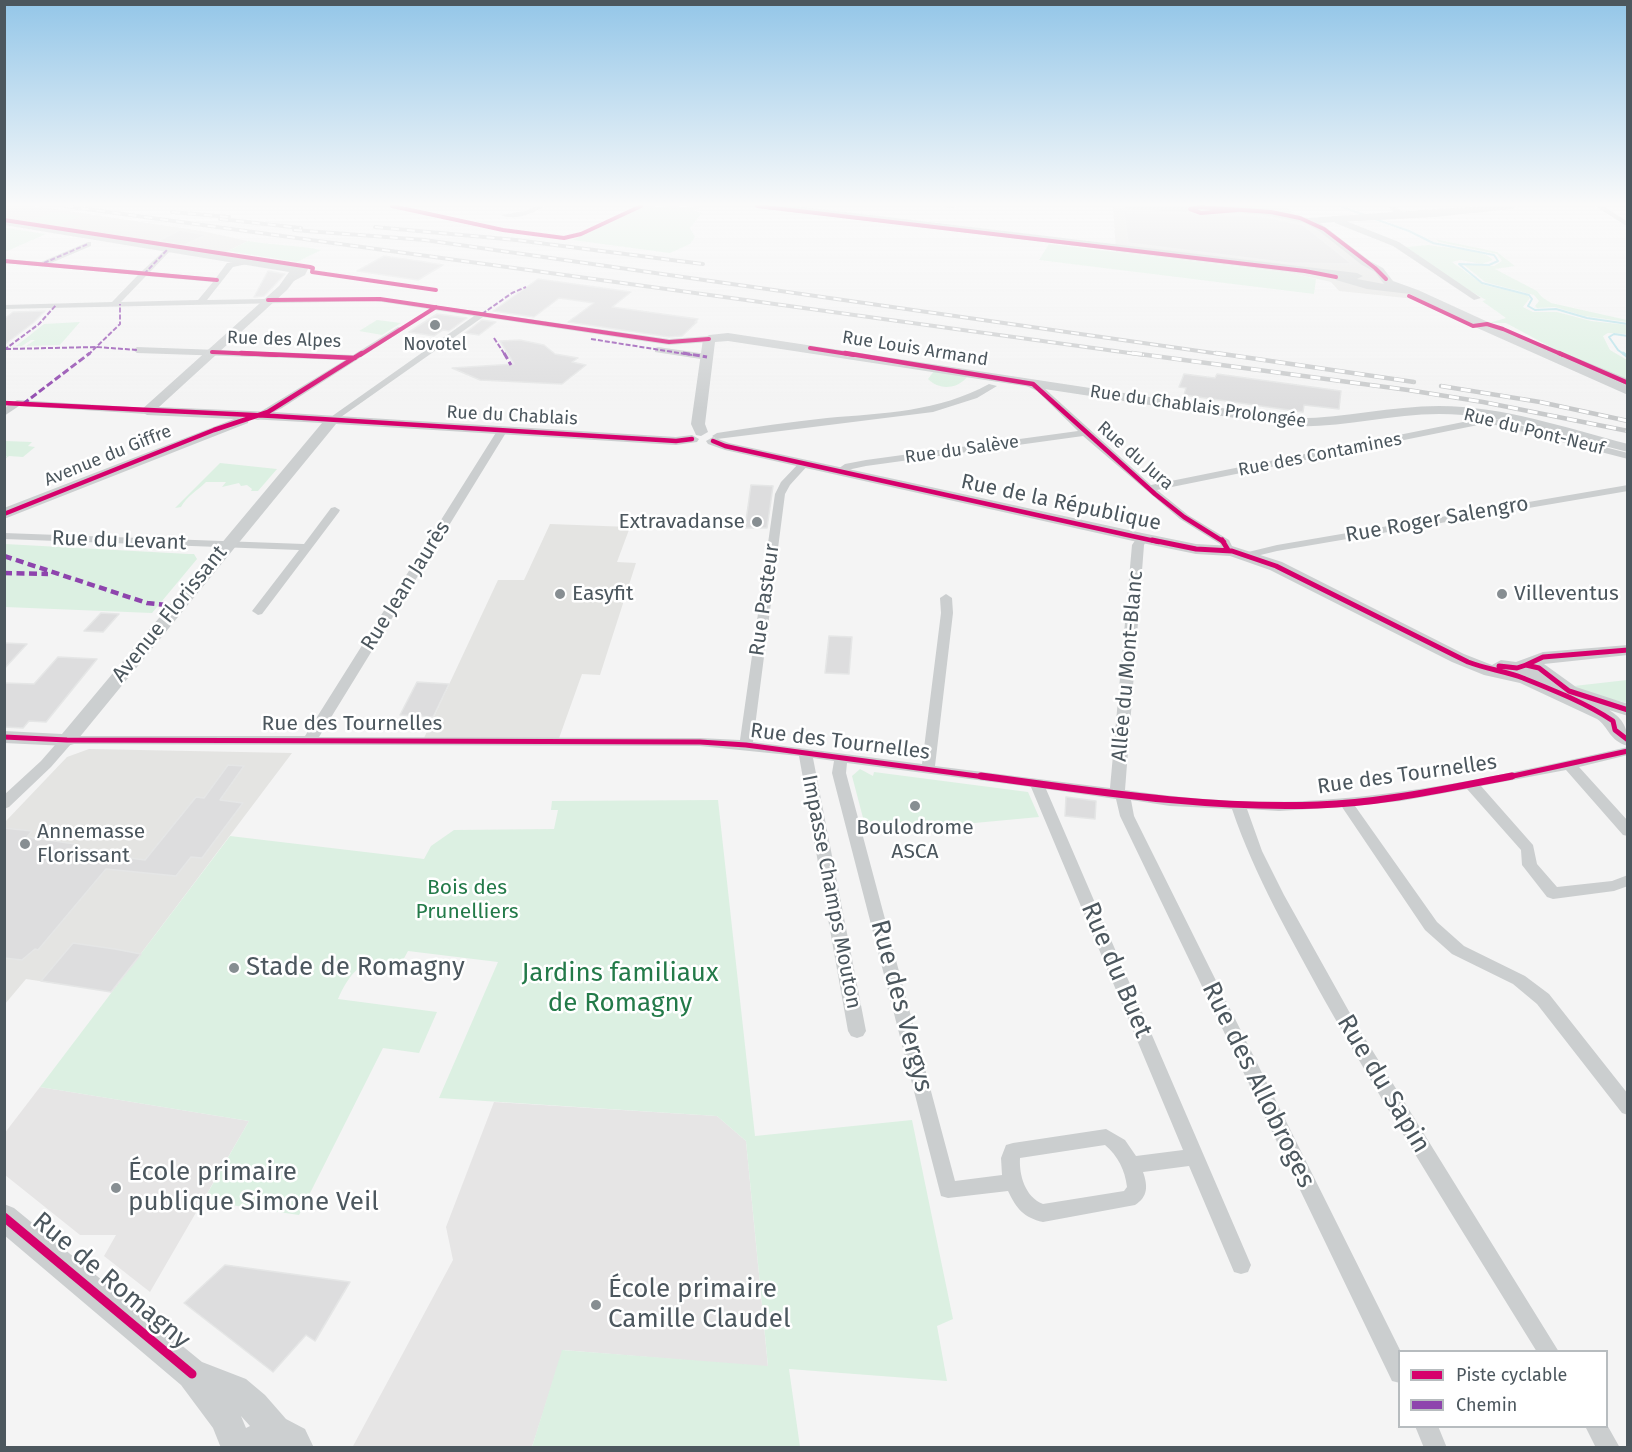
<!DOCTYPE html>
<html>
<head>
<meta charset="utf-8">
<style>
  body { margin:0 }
  #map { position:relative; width:1632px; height:1452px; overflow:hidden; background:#f4f4f4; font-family:"Fira Sans",sans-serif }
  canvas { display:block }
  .frame { position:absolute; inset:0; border:6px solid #4c575e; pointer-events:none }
  .legend { position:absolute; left:1398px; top:1350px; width:210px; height:78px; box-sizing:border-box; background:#fff; border:2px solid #b7bcbf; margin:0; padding:8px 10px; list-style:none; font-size:18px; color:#4c575e }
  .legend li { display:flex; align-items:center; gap:12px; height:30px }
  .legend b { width:30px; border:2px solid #b7bcbf }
</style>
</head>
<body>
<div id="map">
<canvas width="1632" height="1452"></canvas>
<div class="frame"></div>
<ul class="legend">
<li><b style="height:8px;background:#d6006c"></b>Piste cyclable</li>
<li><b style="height:8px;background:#8e44ad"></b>Chemin</li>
</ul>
</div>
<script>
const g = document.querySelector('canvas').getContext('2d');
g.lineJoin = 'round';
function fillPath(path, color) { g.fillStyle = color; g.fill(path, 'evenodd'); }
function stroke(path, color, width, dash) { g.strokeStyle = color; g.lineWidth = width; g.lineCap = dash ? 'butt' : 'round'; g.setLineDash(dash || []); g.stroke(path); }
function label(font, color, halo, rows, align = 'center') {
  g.font = font + ' "Fira Sans",sans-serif'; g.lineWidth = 5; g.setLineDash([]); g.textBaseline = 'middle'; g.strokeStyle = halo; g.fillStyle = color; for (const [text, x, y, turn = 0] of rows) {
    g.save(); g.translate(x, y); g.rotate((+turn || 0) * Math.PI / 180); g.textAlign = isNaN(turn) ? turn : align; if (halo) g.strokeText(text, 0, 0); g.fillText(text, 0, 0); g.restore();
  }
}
fillPath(new Path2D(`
  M4 206H34L202 231 248 241 220 255 5 222Z
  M1113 206H1285L1297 217 1311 222 1415 299 1339 291 1331 282 1290 273 1116 252Z
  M550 524 630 527 617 562 636 563 600 675 582 674 558 741 423 740 498 580H524Z
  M89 749 292 753 112 992 26 979 5 1004V822L67 757Z`), '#e4e4e2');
fillPath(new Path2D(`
  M40 1087 249 1121 150 1292 104 1256 116 1235H80L5 1175 4 1134Z
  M494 1102 717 1116 746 1141 768 1367 563 1350 532 1447 352 1448 453 1260 446 1227Z`), '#e6e5e5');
fillPath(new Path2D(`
  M643 206 702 207 694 211 702 213 690 228 695 237 690 244 670 253 572 240Z
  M53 212H55L81 216 57 226 29 221Z
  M7 228 46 234 5 252V229Z
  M1435 239 1497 252 1515 266 1495 269 1537 291 1542 297 1551 303 1627 320V322L1584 316 1555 307 1537 308 1535 306 1539 301 1534 295 1485 282 1463 264 1494 266 1502 261 1497 254 1439 242Z
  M248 241C273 245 296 245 321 250L297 262 228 251Z
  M1049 244 1290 273 1316 279 1314 294 1039 260Z
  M1428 245C1445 248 1484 249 1493 260L1482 264 1460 260 1452 262 1484 285 1527 295 1530 298 1523 307 1533 312H1557L1591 321 1627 325V334L1608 333 1603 336 1610 350 1627 360V380L1556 350 1506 323H1489L1506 318 1482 301 1486 300 1449 279 1406 247Z
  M377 320 401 323 382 335 359 331Z
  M80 322 60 345 26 346 35 340H31L22 346H16L44 324Z
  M934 371 968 376C958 389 940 391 928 379Z
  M5 441 32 442 28 446 35 447 23 457 9 456 5 459 7 456H5Z
  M220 463 277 469 258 491H251L252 489 247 485 241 486 239 483 222 487 226 482H206C198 490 186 497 181 507L175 508Z
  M5 544 189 554H194L197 559 152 613 5 607Z
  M1627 680V703L1587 693 1574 686Z
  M860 769 873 776 874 772 1028 792 1039 817 867 833 852 776Z
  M718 800 755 1136 912 1120 953 1319 937 1326 947 1381 789 1369 800 1447H532L562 1350 768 1366 746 1141 717 1116 439 1098 498 962 408 951 402 962C366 956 352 967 338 999L437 1012 419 1053 383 1048 299 1215 203 1201 249 1121 40 1087 230 836 424 859 431 846 454 830 554 829 558 810H551L552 801Z`), '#dcf0e2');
stroke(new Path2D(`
  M1340 206 1367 216
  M1375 219 1409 231 1433 243 1494 255 1498 261 1489 265 1459 264 1482 283 1529 295 1532 299 1528 306 1535 310 1556 309 1587 318 1628 324
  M1625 355 1618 350 1609 337 1614 334 1628 336`), '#b5e1e9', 2);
stroke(new Path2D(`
  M1623 353 1628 357`), '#b5e1e9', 3);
const building = new Path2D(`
  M1124 212 1235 215 1265 217 1303 225 1352 264 1288 263 1128 243Z
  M180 230 206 235 184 245 158 241Z
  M384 256 419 261 443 265 418 280 357 271Z
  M268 271 285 274 264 296 254 297Z
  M538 279 631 292 612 307 698 319 695 322H697L682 336 669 337 568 322 594 303 559 298 534 317 493 311Z
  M45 311 33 323 4 345V319L13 312Z
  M437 314 467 318 449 331 443 330 434 336 409 332Z
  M482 320 496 322 479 335 465 333Z
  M520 340 544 345 555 354 578 358 572 362 586 365 562 384 480 380 452 368 514 364 500 341Z
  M1184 374 1215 378 1217 374 1341 391 1339 409 1304 405 1303 412 1184 395 1186 388 1179 387Z
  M751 485 773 486 767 528H745Z
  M101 613 119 614 103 632 84 631Z
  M829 636 852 637 849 674 825 673Z
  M4 643 27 644 4 669Z
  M58 657 97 659 46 722 29 721 23 728 4 727V683L34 684Z
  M417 682 449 684 433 717 400 715Z
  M228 765 244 766 220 800 243 803 202 858 191 857 176 876 106 869 38 950 35 949 22 960 4 958V828L32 831 27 837 75 844 70 850 145 860 196 797 204 798Z
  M1066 797 1096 801 1095 819 1065 816Z
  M73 943 115 949 141 954 111 992 41 981Z
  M225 1265 350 1282 315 1341 306 1335 273 1372 184 1303Z`);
fillPath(building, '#ddddde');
stroke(building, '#e5e6e6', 1.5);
fillPath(new Path2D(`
  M535 206H544C533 214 514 221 501 215L525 211Z
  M754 206 774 208 770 210Z
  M941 206H956L953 208Z
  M1387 206H1395L1406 215 1399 217Z
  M1595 206H1603L1628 222V227Z
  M1335 219H1341L1399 242 1481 298 1474 300 1393 246 1335 223Z
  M88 242H91V246L51 263 142 271 167 248 171 250 150 272 216 278 227 263 247 260V264L233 267 207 300 376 297 669 339 709 336 713 339 709 342 669 345 483 317 331 424 326 421 328 419 474 316 376 301 4 309V305L112 302 138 275 4 263V259L41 262ZM146 276 213 282 198 300 121 302Z
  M398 327 405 329 282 408 258 420 255 419V415L345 360 137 353 133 350 137 347 353 355Z
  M1543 344 1628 379V386L1540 349 1539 347Z
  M658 347 707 354 711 357 707 360 655 352V348Z
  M1024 378 1043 387 1151 485 1478 419 1483 416 1628 453V459L1488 423 1157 490 1188 515 1229 540 1234 550 1228 553 1224 552 1220 544 1180 519 1083 436 866 466 852 469 840 474 835 471 845 464 866 460 1078 431 1037 391 1021 383V379Z
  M989 384 997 386 977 398 933 412 717 439 712 436 717 433C754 427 790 422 827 418 884 413 938 412 989 384Z
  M17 400 147 408 152 411 147 414 19 406 4 416V408Z
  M502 428 507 431 319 737 700 738 740 740 775 494 781 482 800 462 804 461 809 464 790 485 785 494 753 742 922 764 941 613 940 598 946 594 952 598 953 613 935 766 1110 788 1132 545 1138 536 1142 535 1148 538 1144 545 1125 790C1189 799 1256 805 1321 800 1424 793 1527 770 1628 747V755L1579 767 1628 821V836L1623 835 1566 770 1481 786 1533 845 1537 864 1557 887 1612 881 1628 875V886L1614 891 1553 899 1547 897 1522 865 1521 850 1467 789 1401 801 1355 806 1437 922 1464 946 1525 976 1549 994 1628 1094V1115L1622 1113 1537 1004 1513 984 1452 954 1425 930 1342 807 1279 811 1247 809 1262 851 1284 895 1356 1024 1559 1352H1537C1465 1235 1392 1120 1325 1001 1291 938 1255 877 1232 809L1170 806 1131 800 1134 816 1401 1352 1400 1383 1392 1381 1120 816 1116 799 1046 789 1251 1265 1248 1272 1241 1274 1234 1272 1189 1166 1143 1172C1148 1186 1148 1197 1135 1205L1043 1222C1024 1218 1016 1208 1008 1191L948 1198 941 1196 832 773 834 761 813 758 866 1031 863 1036 857 1038 851 1036 848 1031 799 756 700 746 71 744 51 767 9 807 4 809V795L41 761 62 737 67 736H305L497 431ZM847 763 1031 787 1183 1150 1136 1156 1125 1140 1106 1129 1013 1143 1006 1145 1001 1158 1002 1175 955 1181 846 773ZM1105 1145C1118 1156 1125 1170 1127 1187L1124 1191 1043 1204C1025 1197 1019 1175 1020 1158Z
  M1628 485V491L1277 551 1248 558 1242 555 1244 553 1277 545Z
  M335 507 340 510 339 512 262 614 258 615 252 611 299 550 4 539V533L304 544 331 508Z
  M1606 1423 1620 1448H1596L1585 1426H1606Z
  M1415 1426H1438L1447 1448H1424Z`), '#cbcecf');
fillPath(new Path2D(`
  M764 206H795L1357 273 1363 276 1357 279 1384 284 1375 272 1362 265 1319 231 1305 223 1265 215 1199 210 1185 212 1127 209 1122 206H1229L1265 209 1308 218 1481 206H1517L1512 209 1435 217 1320 223 1370 261 1383 268 1393 281 1418 290 1628 386V395L1475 327 1410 294 1367 289 1336 280 1335 277 769 209Z
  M4 219 306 267 308 269 305 275 294 281 287 290 159 407 273 412 676 437 692 435 699 439 697 442 676 445 336 424 74 744 67 746 4 743V731L62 734 322 423 249 419 248 423 4 519V508L234 419 147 415 140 411 279 286 289 272 4 225Z
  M728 333 1288 418C1339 420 1388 406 1439 406 1503 406 1566 428 1628 444V452C1566 437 1503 414 1439 414 1388 414 1339 429 1288 426L728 341 715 342 705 424 708 432 701 436 696 435 691 424 703 339 709 335Z
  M713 437 729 443 1142 533 1196 544 1232 546 1282 562 1464 654 1492 665 1501 660 1516 662 1543 652 1628 645V655L1544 664 1576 687 1628 704V716L1609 710C1624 719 1628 729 1628 746 1609 741 1609 727 1597 719L1520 683 1484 675 1452 662 1270 570 1230 556 1196 554 1142 543 725 450 708 444 706 441Z
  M4 1204 14 1208 202 1362 246 1379 265 1395 286 1419 305 1429 314 1448H221L213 1428 181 1385 4 1235ZM241 1416 250 1426 246 1428Z`), '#cccfd0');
const railFar1 = new Path2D(`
  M65 206 1144 355
  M172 212 229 217
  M220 219 301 228
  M375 227 516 240 703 264
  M294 230 425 240 1227 355`);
const rail = new Path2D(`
  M1132 353 1408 390 1483 402 1628 431
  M1216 353 1414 382
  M1441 386 1540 402 1628 421`);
stroke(railFar1, '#c7c9ca', 4);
stroke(rail, '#c7c9ca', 4.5);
stroke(railFar1, '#fff', 2, [8]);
stroke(rail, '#fff', 3, [10]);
stroke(new Path2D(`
  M44 263 88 244
  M144 274 167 250
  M482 314 512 293 526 287
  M494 338 505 355
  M591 339 692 355
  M6 349 97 347 137 350
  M4 350 39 324 56 305
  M88 355 120 324V304`), '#8e44ad', 2, [5, 2]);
stroke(new Path2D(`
  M504 353 511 365
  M683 353 707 357
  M23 404 90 353`), '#8e44ad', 3, [7, 3]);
stroke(new Path2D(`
  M4 556 147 603 176 606
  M4 573 48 574`), '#8e44ad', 4.5, [8, 4.5]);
stroke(new Path2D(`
  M392 206 503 230 564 238 581 234 641 206
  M757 206 1305 271 1336 277
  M1237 210 1201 213 1190 209 1199 207 1271 212 1300 218 1324 229 1375 268 1386 279
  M4 220 310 267 313 268 312 272 436 290
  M4 261 217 280
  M1409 296 1473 326 1487 324 1503 329 1563 355
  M268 300 380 299 669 342 709 339
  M810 348 854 355
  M212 352 277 355
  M360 355 436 307`), '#d6006c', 4);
stroke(new Path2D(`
  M241 353 355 358
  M845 353 1033 384 1155 494 1184 517 1224 542
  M1559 353 1628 383
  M4 403 273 416 676 441 692 439
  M713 441 725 446 1159 542
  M4 514 214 430 268 412 362 353`), '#d6006c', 4.5);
stroke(new Path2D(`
  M1152 540 1196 549 1232 551 1276 566 1468 662C1486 669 1505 671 1523 678 1553 690 1586 703 1613 721L1615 730 1628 740
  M1222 540 1228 550
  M1526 665 1543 657 1628 650
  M1499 666 1517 668 1526 665 1539 668 1569 691 1628 710
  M4 737 67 740 700 742 746 745 992 778
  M1504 778 1628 751`), '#d6006c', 5);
stroke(new Path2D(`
  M981 776C1093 791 1205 809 1318 805 1383 803 1448 788 1512 776`), '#d6006c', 7);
stroke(new Path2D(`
  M4 1217 192 1374`), '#d6006c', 9);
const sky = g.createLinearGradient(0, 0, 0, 409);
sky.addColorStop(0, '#93c6e8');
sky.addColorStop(0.5, '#fafafa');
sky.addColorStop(1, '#fafafa00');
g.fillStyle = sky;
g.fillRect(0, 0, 1632, 409);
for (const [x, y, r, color] of [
  [435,325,6,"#878e92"],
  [757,522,6,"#878e92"],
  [560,594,6,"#878e92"],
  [1502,594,6,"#878e92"],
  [915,806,6,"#878e92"],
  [25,844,6,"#878e92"],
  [234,968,6,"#878e92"],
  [116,1188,6,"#878e92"],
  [596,1305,6,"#878e92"]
]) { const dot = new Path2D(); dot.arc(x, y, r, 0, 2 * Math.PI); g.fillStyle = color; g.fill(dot); stroke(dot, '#fff', 2); }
label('18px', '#4c575e', '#fff', [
  ["Rue des Alpes",284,340,2],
  ["Rue Louis Armand",915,349,9],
  ["Rue du Chablais Prolongée",1198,407,8],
  ["Rue du Chablais",512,416,3],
  ["Rue du Pont-Neuf",1534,432,14],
  ["Rue du Salève",962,450,-8],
  ["Rue des Contamines",1320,455,-11],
  ["Avenue du Giffre",108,456,-22],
  ["Rue du Jura",1135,456,41]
]);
label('18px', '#4c575e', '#fff', [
  ["Novotel",435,345]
]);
label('21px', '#4c575e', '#fff', [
  ["Rue de la République",1061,503,12],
  ["Rue Roger Salengro",1437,520,-10],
  ["Rue du Levant",119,541,2],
  ["Rue Jean Jaurès",406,586,-58],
  ["Rue Pasteur",765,600,-82],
  ["Avenue Florissant",170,614,-51],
  ["Allée du Mont-Blanc",1128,666,-85],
  ["Rue des Tournelles",352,724],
  ["Rue des Tournelles",840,742,7],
  ["Rue des Tournelles",1407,775,-8],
  ["Impasse Champs Mouton",831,892,79]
]);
label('21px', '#4c575e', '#fff', [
  ["Extravadanse",745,522,"right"],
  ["Easyfit",572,594],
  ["Villeventus",1514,594],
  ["Boulodrome",915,828,"center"],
  ["ASCA",915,852,"center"],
  ["Annemasse",37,832],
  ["Florissant",37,856]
], 'left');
label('21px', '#237a49', '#fff', [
  ["Bois des",467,888],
  ["Prunelliers",467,912]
]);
label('26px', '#4c575e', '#fff', [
  ["Stade de Romagny",246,968],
  ["École primaire",128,1173],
  ["publique Simone Veil",128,1203],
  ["École primaire",608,1290],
  ["Camille Claudel",608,1320]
], 'left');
label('26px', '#4c575e', '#fff', [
  ["Rue du Buet",1116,970,67],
  ["Rue des Vergys",901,1006,75],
  ["Rue du Sapin",1383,1084,59],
  ["Rue des Allobroges",1258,1085,64],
  ["Rue de Romagny",111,1281,40]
]);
label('26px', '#237a49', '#fff', [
  ["Jardins familiaux",620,974],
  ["de Romagny",620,1004]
]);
</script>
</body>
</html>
